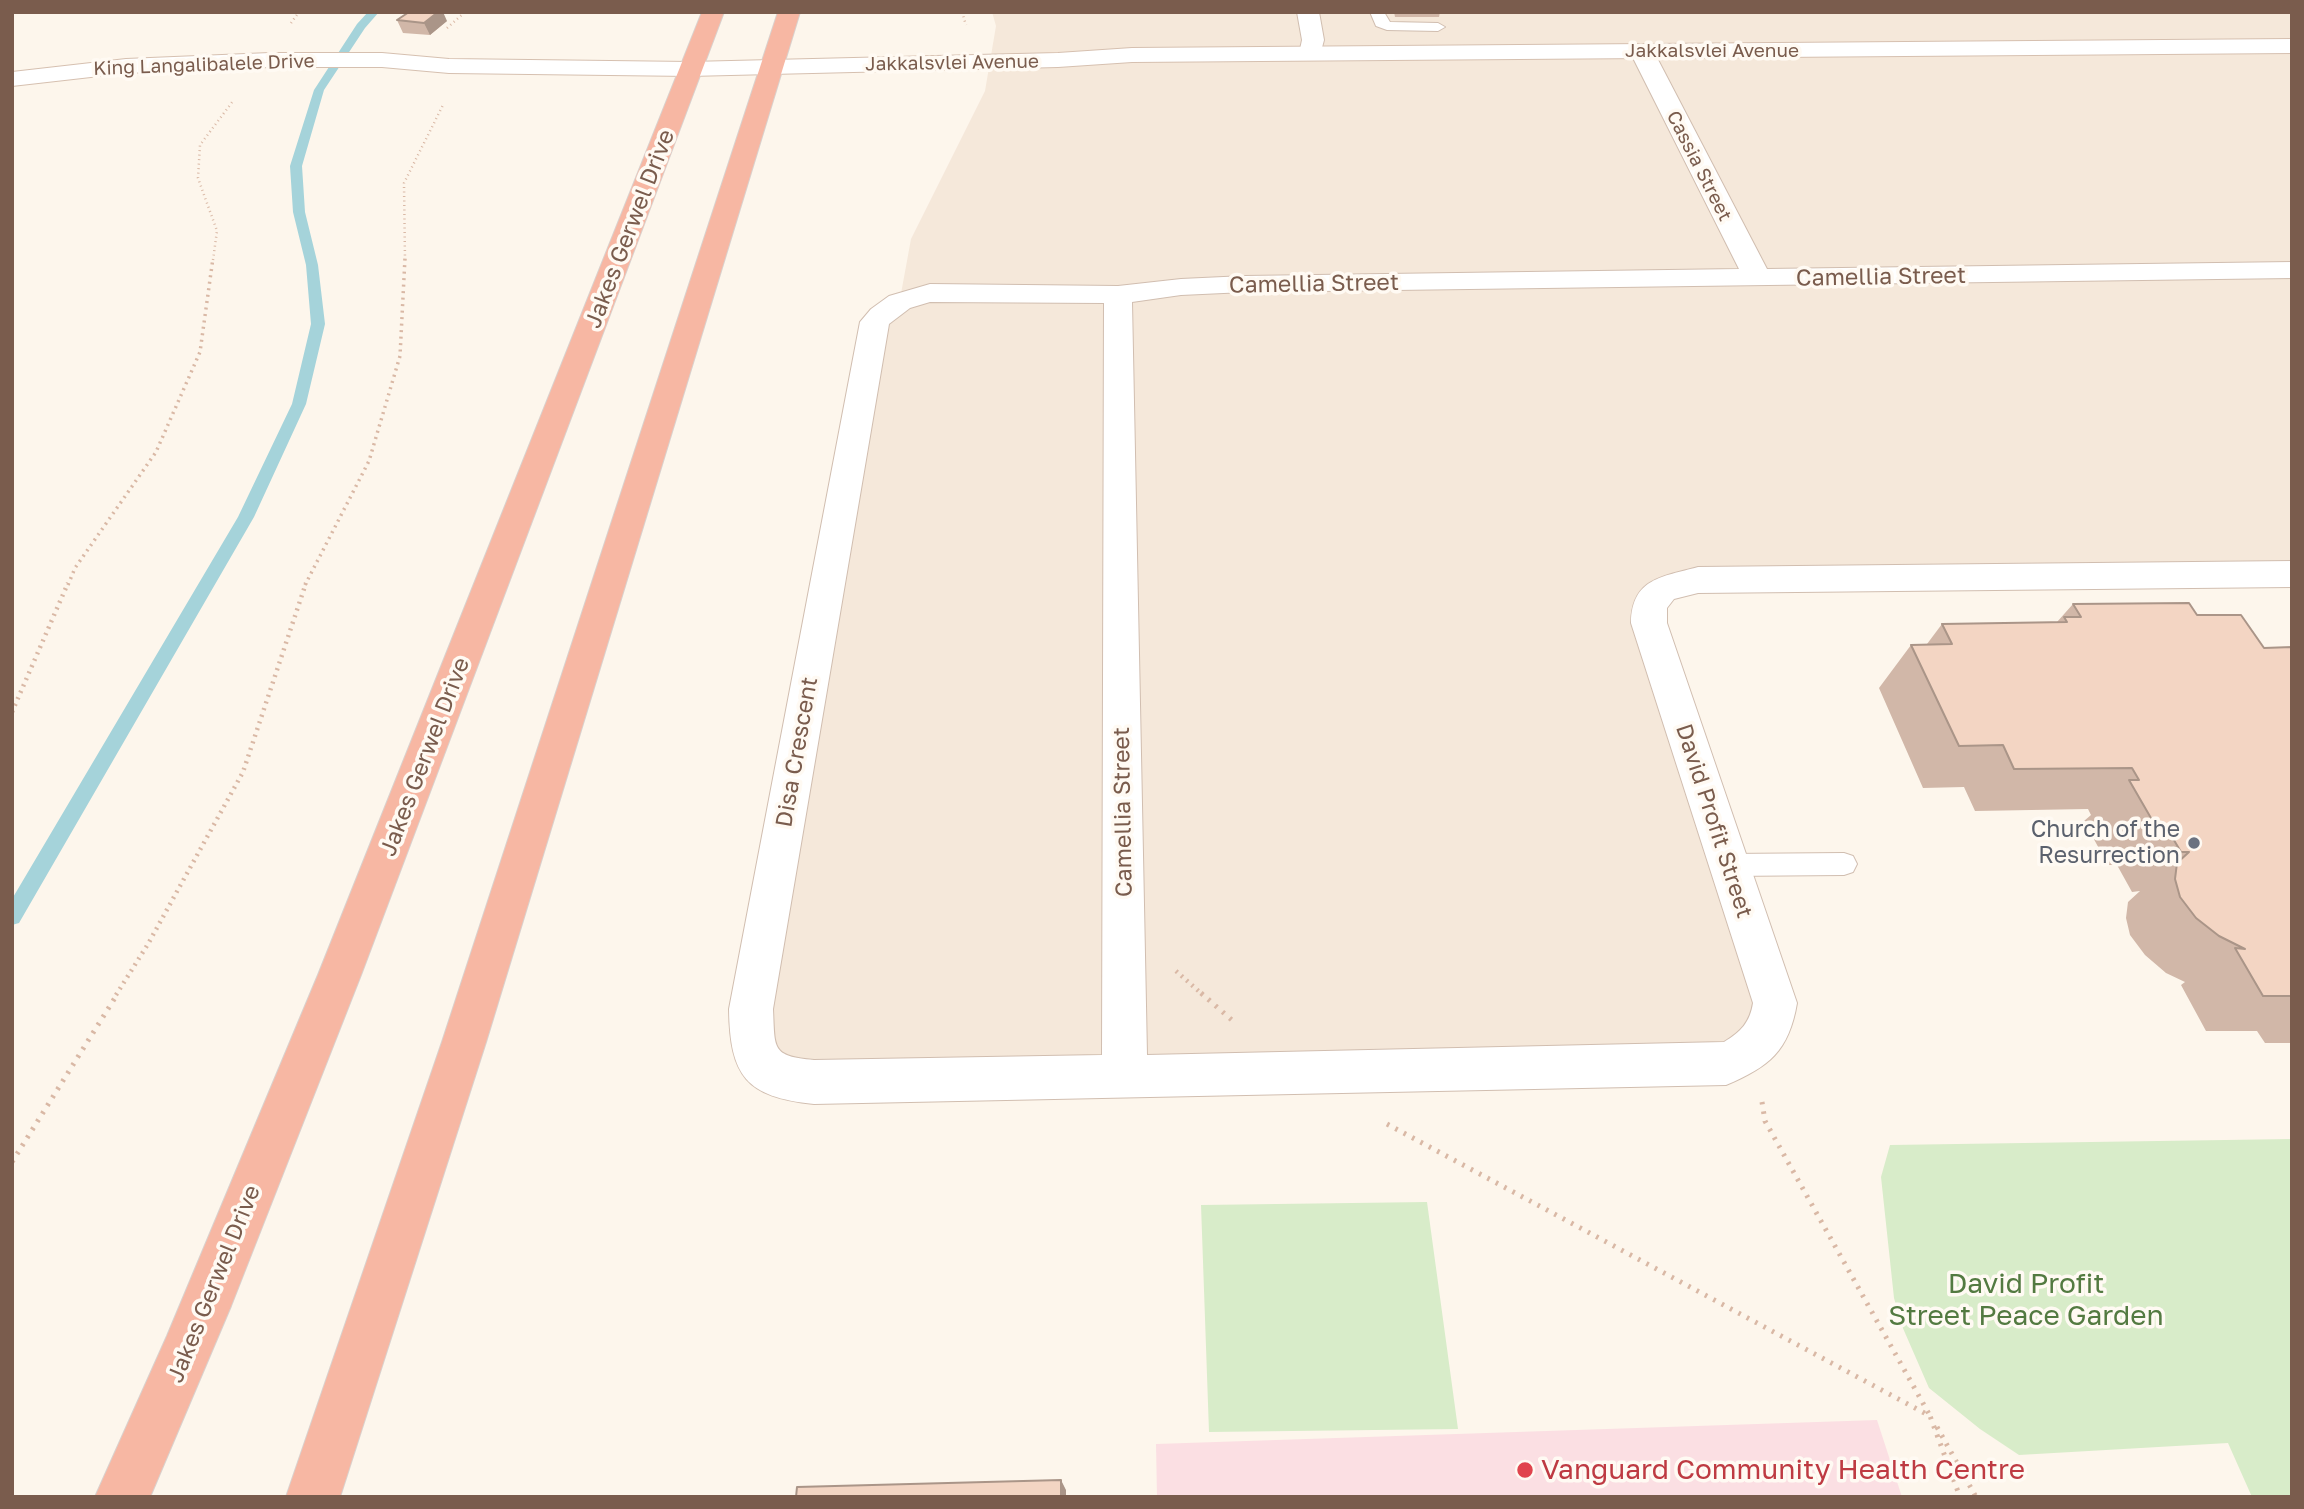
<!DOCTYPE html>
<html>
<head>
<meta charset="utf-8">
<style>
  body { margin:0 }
  #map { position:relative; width:2304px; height:1509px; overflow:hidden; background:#fdf6ec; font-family:"Golos Text",sans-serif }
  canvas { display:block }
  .frame { position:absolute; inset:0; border:14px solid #7a5c4d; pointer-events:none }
</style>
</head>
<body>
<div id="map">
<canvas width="2304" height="1509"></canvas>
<div class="frame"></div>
</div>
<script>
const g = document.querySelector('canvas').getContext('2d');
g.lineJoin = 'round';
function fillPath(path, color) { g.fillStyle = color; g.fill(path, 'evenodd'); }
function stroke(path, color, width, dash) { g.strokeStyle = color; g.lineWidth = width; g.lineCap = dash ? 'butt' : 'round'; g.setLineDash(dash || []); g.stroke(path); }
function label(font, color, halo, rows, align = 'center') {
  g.font = font + ' "Golos Text",sans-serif'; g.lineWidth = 7; g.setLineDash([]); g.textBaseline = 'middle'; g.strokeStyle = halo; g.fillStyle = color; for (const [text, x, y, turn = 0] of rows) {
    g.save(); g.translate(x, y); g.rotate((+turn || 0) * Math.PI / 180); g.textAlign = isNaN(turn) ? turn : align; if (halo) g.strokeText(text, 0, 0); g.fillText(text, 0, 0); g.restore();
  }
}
fillPath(new Path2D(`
  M992 12H2292V576L1699 581 1652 605 1768 973 1755 1054 781 1083 747 1010 872 323 900 299 911 239 985 91 996 26Z`), '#f5e8da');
fillPath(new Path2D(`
  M1877 1420 1902 1497H1157L1156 1444Z`), '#fbdfe3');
fillPath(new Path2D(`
  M2292 1139V1497H2252L2228 1443 2019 1455 1980 1429 1929 1388 1902 1326 1894 1298 1881 1177 1890 1145Z
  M1427 1202 1458 1429 1209 1432 1201 1205Z`), '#d8ecc9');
fillPath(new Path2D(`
  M368 12H379L365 28 324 90 302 166 305 212 318 265 325 324 306 404 254 517 19 923 12 925V899L238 517 292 404 311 324 306 265 293 212 290 166 314 90 357 24Z`), '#a5d3da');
const lane = new Path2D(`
  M1370 12H1384L1390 22 1438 23 1445 27 1438 31 1387 30 1376 26Z
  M1844 853 1853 856 1857 864 1853 872 1844 875 1728 876 1719 873 1715 865 1719 857 1728 854Z`);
const street = new Path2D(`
  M1297 12H1319L1324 40 1319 59H1303L1299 54 1302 40Z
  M1642 45 1650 47 1654 52 1767 269 2292 262V278L1245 292 1181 295 1132 302 1147 1055 1724 1042C1741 1032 1750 1022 1753 1003L1631 623C1632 578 1662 577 1698 567L2292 561V587L1698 593 1674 599 1667 608V623L1797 1003C1789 1051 1769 1067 1726 1085L814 1104C746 1097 730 1076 729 1009L860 322 871 309 889 296 930 284 1118 286 1181 279 1245 276 1739 269 1630 52 1634 47ZM930 302 1104 303 1102 1055 814 1060C771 1056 775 1049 773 1009L889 324 910 308Z`);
const secondary = new Path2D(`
  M2292 39V53L1132 62 1058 67 690 76 449 73 382 67H270L126 73 12 86V72L126 59 270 53H382L449 59 690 62 1058 53 1132 48Z`);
const highway = new Path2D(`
  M702 12H724L361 975 231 1306 150 1497H95L167 1336 318 975Z
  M778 12H800L486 1042 340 1497H286L442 1042Z`);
stroke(lane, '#d1beb0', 2);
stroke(street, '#d1beb0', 2);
stroke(secondary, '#d6c0b0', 2);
stroke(highway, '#dad1cd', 2);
stroke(new Path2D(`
  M962 12 966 25
  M291 23 299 12
  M447 28 465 12
  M213 260 217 231 198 178 200 145 233 101
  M405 260 404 183 444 103`), '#d9b8a5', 2.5, [1, 3.5]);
stroke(new Path2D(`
  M68 585 75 568 156 452 200 352 213 258
  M305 585 369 461 400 356 405 258`), '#d9b8a5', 3.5, [2, 4.5]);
stroke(new Path2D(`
  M12 712 68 583
  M1176 971 1203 995
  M116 995 148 944 243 772 306 583`), '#d9b8a5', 4.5, [2, 5]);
stroke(new Path2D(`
  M1201 993 1233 1021
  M1762 1102 1765 1121 1929 1414
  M1387 1124 1930 1416 1960 1497
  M12 1162 118 993
  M1937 1427 1976 1497`), '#d9b8a5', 5, [2.5, 7]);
fillPath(lane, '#fff');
fillPath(street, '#fff');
fillPath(secondary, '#fff');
fillPath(highway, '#f7b7a3');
fillPath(new Path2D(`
  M1394 12H1440L1439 17H1395Z
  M397 20 447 21 430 35 403 33Z
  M2073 604 2197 615 2264 648 2292 647V1043H2265L2257 1031H2206L2181 985 2185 982 2166 973 2145 955 2130 935 2126 918 2128 902 2140 891 2132 892 2117 865H2108L2084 821 2091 815 2088 809 1975 811 1964 787 1923 788 1879 688 1911 645 1927 644 1942 624 2057 622Z`), '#d1b7a8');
fillPath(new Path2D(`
  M438 12H443L447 21 430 35 424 23Z
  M1061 1480 1066 1490V1497H1061Z`), '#aa9588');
const building = new Path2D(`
  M409 12H438L424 23 397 20Z
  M2189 603 2197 615H2241L2264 648 2292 647V996H2263L2235 948 2245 949 2219 936 2196 918 2180 897 2175 879 2177 863 2189 852H2181L2165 825H2155L2129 780H2139L2132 768 2014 769 2003 745 1959 746 1911 645 1952 644 1942 624 2067 622 2064 617H2081L2073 604Z
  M1061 1480V1497H796L797 1487Z`);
fillPath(building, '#f3d5c3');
stroke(building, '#aa9588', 2);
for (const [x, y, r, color] of [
  [2194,843,7,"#6b7280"],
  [1525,1470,9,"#e0444e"]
]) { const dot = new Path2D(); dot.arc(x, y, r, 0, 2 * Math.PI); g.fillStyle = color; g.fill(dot); stroke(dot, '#fffaf3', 2.5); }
label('19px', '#7a5c4d', '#fffaf3', [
  ["Jakkalsvlei Avenue",1712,51],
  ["Jakkalsvlei Avenue",952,63,-1],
  ["King Langalibalele Drive",204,65,-2],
  ["Cassia Street",1699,166,63]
]);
label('23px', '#7a5c4d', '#fffaf3', [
  ["Jakes Gerwel Drive",630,229,-69],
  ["Camellia Street",1881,277,-1],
  ["Camellia Street",1314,284,-1],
  ["Disa Crescent",797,752,-80],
  ["Jakes Gerwel Drive",425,757,-69],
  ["Camellia Street",1123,812,-91],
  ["David Profit Street",1714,821,72],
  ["Jakes Gerwel Drive",214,1284,-68]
]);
label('23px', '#5b616d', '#fffaf3', [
  ["Church of the",2180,830],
  ["Resurrection",2180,856]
], 'right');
label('28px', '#537a41', '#fffaf3', [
  ["David Profit",2026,1284],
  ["Street Peace Garden",2026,1316]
]);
label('28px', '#be3a42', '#fffaf3', [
  ["Vanguard Community Health Centre",1541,1470]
], 'left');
</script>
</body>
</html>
